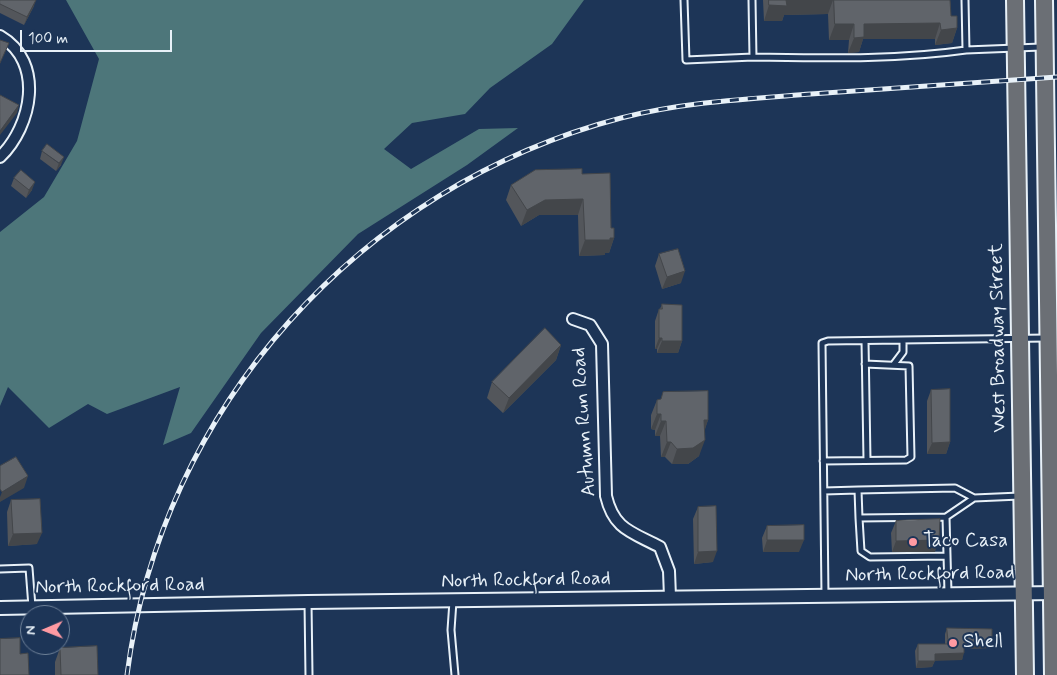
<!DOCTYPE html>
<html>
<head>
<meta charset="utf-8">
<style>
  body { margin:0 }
  #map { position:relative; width:1057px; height:675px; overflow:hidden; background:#1d3557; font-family:Mynerve,sans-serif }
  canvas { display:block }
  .north { position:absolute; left:20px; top:605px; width:50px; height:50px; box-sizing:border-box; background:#1d3557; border:1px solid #6e8097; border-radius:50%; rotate:269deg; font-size:14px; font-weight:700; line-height:20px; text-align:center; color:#e8f1f8 }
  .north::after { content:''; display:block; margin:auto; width:18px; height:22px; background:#ff9aa2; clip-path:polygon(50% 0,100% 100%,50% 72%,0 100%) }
  .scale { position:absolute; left:20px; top:30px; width:152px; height:22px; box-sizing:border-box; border:2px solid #e8f1f8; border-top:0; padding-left:6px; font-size:15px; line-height:18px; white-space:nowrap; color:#e8f1f8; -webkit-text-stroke:4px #1d3557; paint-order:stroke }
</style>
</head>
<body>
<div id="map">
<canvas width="1057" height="675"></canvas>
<div class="north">N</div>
<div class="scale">100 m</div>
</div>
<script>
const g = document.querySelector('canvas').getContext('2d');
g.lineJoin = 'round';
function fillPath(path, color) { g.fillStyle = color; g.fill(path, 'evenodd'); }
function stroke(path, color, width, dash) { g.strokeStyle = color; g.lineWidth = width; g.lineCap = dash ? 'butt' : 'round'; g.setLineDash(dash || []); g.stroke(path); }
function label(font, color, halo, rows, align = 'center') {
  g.font = font + ' Mynerve,sans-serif'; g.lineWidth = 4; g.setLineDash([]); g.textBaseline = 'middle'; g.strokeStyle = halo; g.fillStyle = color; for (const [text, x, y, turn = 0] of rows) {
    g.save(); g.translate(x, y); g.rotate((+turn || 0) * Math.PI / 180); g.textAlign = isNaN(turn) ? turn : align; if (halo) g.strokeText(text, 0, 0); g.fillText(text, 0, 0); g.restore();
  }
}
fillPath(new Path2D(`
  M66 0H584L552 44 490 88 465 114 412 123 384 149 411 169 479 129 518 128 467 165 358 234 261 333 191 433 163 445 180 387 107 414 88 404 49 428 8 387 0 406V232L44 197 77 141 99 59Z`), '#4d767a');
const service = new Path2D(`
  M684 0 686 60 753 57 752 0
  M965 0 966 50 1041 47
  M753 57C824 58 896 60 966 50
  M865 341 867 460
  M894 364 903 352V340
  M823 461 906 460 911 457 909 366 865 364
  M858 490 955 488 974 498 1020 496
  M824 491 858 490 859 518 946 517 948 593
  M946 517 974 498
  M859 518 861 551 870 557 947 556
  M0 569 29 568 32 607
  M825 595 822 343 828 341 1047 338
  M453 601 451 630 455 675
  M308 603 309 675`);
const minor = new Path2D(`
  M0 36C45 62 32 126 0 157
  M573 319 590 325 602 344 606 496C614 530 632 532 660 547L669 571 670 597`);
const tertiary = new Path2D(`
  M0 608 308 602 1057 593`);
const primary = new Path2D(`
  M1015 0 1025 675
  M1044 0 1053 675`);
stroke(service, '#e8f1f8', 9);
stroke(minor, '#e8f1f8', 14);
stroke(tertiary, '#e8f1f8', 16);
stroke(primary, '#e8f1f8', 20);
stroke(service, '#1d3557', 5);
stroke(minor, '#1d3557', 10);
stroke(tertiary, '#1d3557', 12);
stroke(primary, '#6b6f75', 16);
const rail = new Path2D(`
  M127 675C161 407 361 186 621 118 683 102 747 99 811 94 893 88 975 83 1057 77`);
stroke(rail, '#e8f1f8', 5);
stroke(rail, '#1d3557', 3, [9]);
fillPath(new Path2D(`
  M0 0 34 6 24 25 0 13Z
  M763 0H950L951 16 957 28 952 43 935 45V39H863L859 52 848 53 849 40H829L828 14 784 15 782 21H764Z
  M42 151 61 165 56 171 40 159Z
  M582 174 611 228 614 238 609 253H605V255L579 256 578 215H539L521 226 506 200 511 185Z
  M14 178 32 190 26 198 11 186Z
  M659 254 681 283 662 289 655 266Z
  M662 304 682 341 678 353H657V349H655V321L659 309H660Z
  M561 345 556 360 503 413 487 398 492 382Z
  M931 390 950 442 946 454H927V401Z
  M657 400 708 420 704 431 699 456 688 464H672L665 457H661L660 436H655V430L651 429V415Z
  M11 500 37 544 8 546 7 512Z
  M698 507 713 562 694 564 693 519Z
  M896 521 935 552H892L891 533Z
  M767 526 799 552H763L762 538Z
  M947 628 990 648 964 649 962 660H935L932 667 916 668 915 651 918 644H945V634Z
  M60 648 98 675H55V662Z`), '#53565b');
fillPath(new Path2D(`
  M36 0 34 6 24 25 27 17Z
  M786 0H833L828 14 784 15 782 21H764L769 5Z
  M940 23 935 39H863L859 52 848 53 854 38 864 24Z
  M835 24H854L849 40H829Z
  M957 28 952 43 935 45 941 30Z
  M19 105 17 113 0 135V131Z
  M64 157 61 165 56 171 59 163Z
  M35 182 32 190 26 198 29 190Z
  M583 199 578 215H539L521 226 527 210 545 200Z
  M610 238H614L609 253H605V255L579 256 585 240Z
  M685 271 681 283 662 289 667 277Z
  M659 338H662L657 349H655Z
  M662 341H682L678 353H657Z
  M561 345 556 360 503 413 509 398Z
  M657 414H661L655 430 651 429Z
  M704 420H708L703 436Z
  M661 421H666L660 436H655Z
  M705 440 699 456 688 464H672L677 449Z
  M667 442H671L665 457H661Z
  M950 442 946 454H927L932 443Z
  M28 476 24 488 0 502V497L2 492Z
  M42 533 37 544 8 546 13 534Z
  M767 540H804L799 552H763Z
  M939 540 935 552H892L896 541Z
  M717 551 713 562 694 564 698 552Z
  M992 642 990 648 962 649 964 643Z
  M964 653 962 660 933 661 935 654Z
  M918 661H935L932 667 916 668Z`), '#43464a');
const building = new Path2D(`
  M0 0H36L27 17 0 4Z
  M769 0H789H786L787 6 769 5Z
  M834 0H950L951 16H957V28L941 30 940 23 864 24V37L854 38V24H835Z
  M0 40 9 43 0 63Z
  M0 95 19 105 0 131Z
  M47 144 64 157 59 163 42 151Z
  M582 169V174L610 173 611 228H614V238H610V240H585L583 199 545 200 527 210 511 185 535 170Z
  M21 170 35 182 29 190 14 178Z
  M678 249 685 271 667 277 659 254Z
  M662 304 682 305V341H662V338H659V309H662Z
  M545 328 561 345 509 398 492 382Z
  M950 389V442L932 443 931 390Z
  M708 391V420H704L705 440 693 448 677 449 671 442H667L666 421H661V414H657V400L661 399 663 392Z
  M16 457 28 476 2 492 0 489V466Z
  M40 499 42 533 13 534 11 500Z
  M716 506 717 551 698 552V507Z
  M940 519 939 540 896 541V521Z
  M804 525V540H767V526Z
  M947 628 992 629V642L964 643V653L935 654V661H918V644H948Z
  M20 638V654L28 653 29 675H0V639Z
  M97 646 98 675H61L60 648Z`);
fillPath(building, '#60646a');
stroke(building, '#43464a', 1);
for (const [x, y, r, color] of [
  [913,542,5,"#ff9aa2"],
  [953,643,5,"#ff9aa2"]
]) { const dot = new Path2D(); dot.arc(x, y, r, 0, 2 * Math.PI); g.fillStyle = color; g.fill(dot); stroke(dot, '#1d3557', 2); }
label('20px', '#e8f1f8', '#1d3557', [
  ["West Broadway Street",999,338,-91],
  ["Autumn Run Road",585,422,-94],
  ["North Rockford Road",930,575,-1],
  ["North Rockford Road",526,581,-1],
  ["North Rockford Road",120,587,-1]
]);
label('20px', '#e8f1f8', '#1d3557', [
  ["Taco Casa",923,542],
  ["Shell",963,643]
], 'left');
</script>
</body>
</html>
